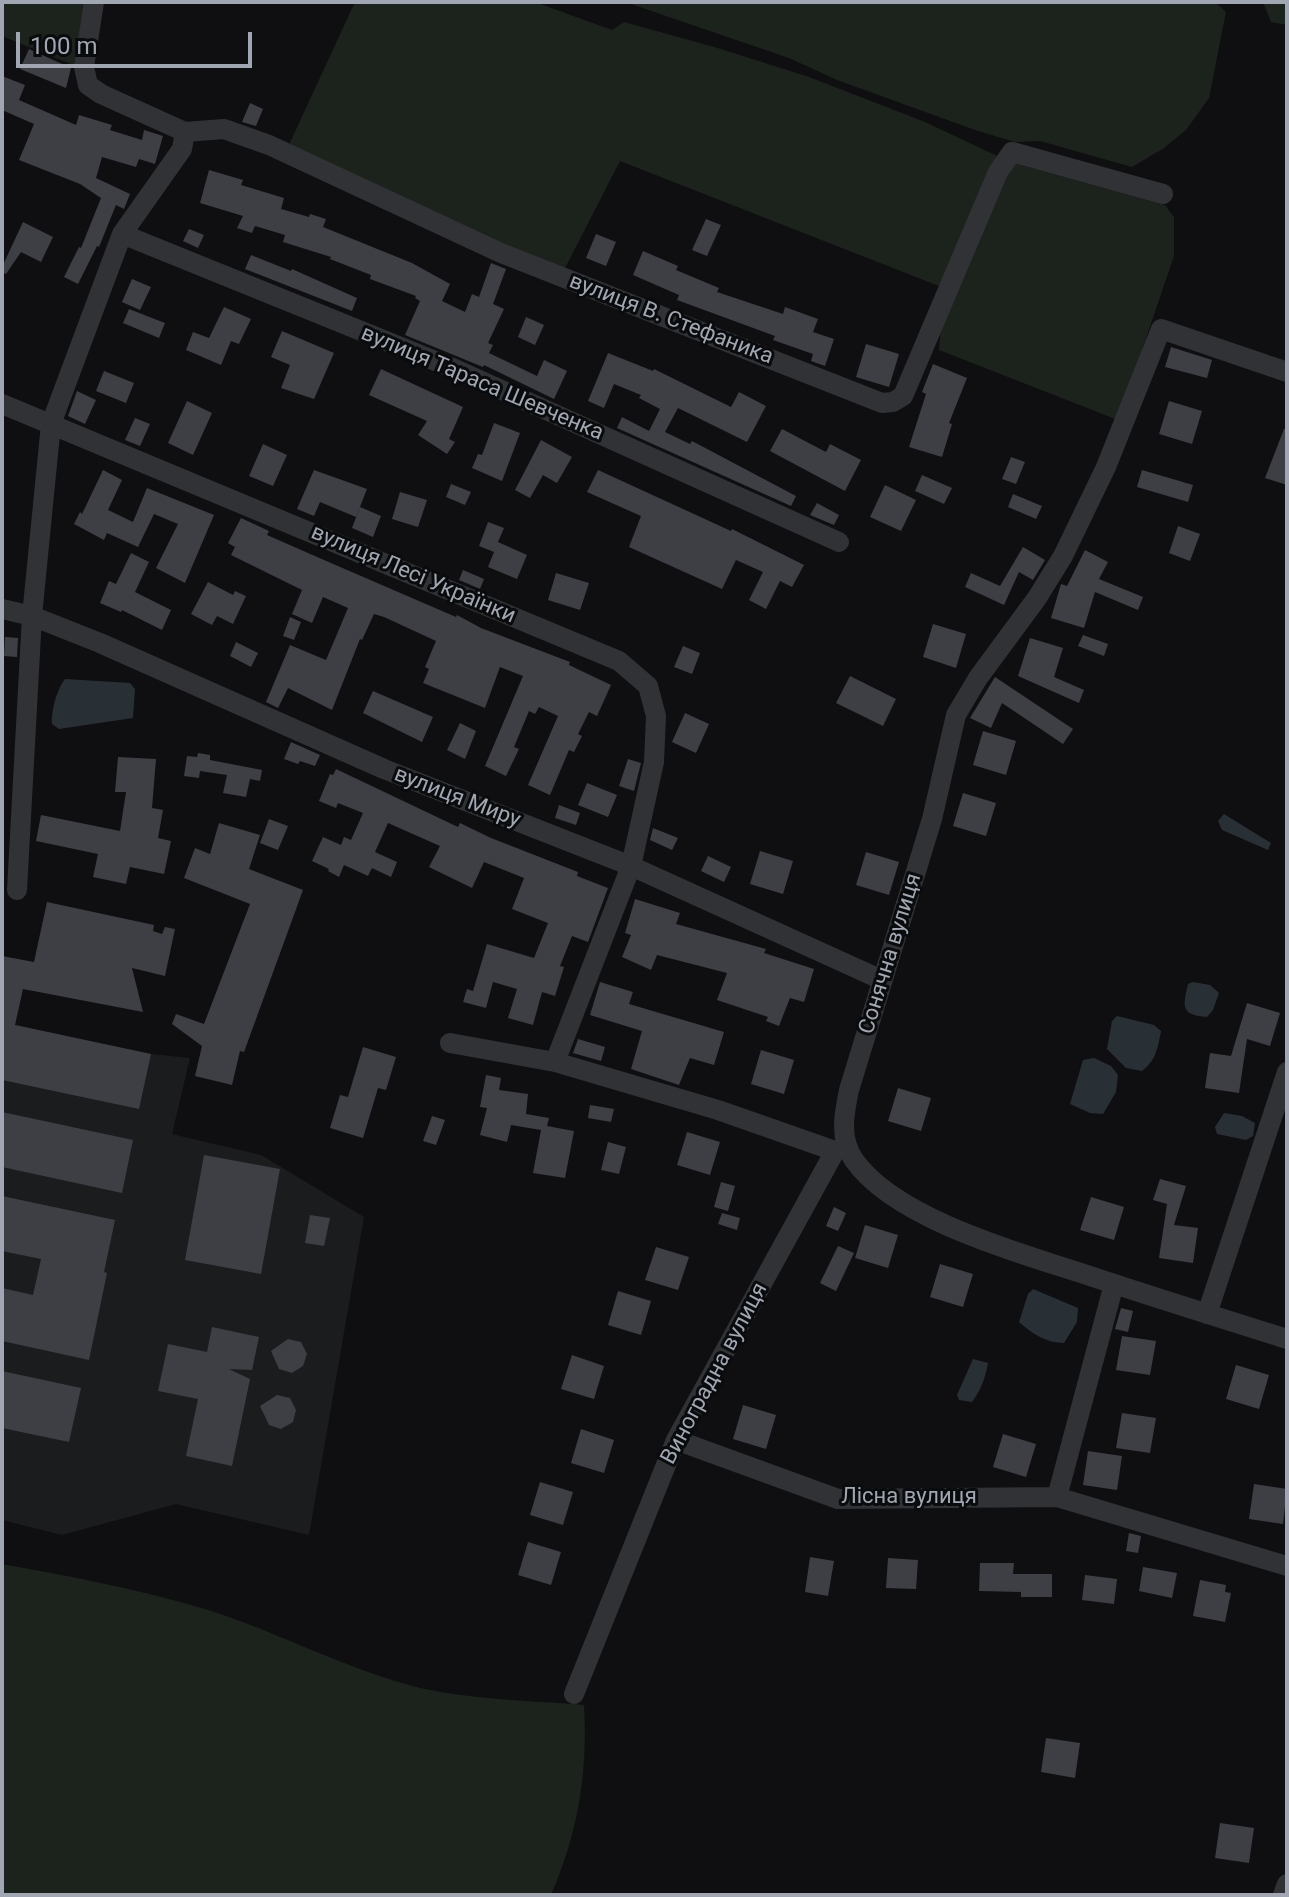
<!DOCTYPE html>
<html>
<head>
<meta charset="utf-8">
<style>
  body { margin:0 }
  #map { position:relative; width:1289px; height:1897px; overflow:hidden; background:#0f0f11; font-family:Roboto,sans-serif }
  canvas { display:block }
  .frame { position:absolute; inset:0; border:4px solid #a0a7b2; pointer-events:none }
  .scale { position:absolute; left:16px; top:32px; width:236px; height:36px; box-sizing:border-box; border:4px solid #a0a7b2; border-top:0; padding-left:10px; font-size:24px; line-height:28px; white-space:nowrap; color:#a0a7b2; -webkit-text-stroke:6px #0a0b0c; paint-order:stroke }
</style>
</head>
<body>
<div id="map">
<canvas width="1289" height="1897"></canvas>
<div class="frame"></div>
<div class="scale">100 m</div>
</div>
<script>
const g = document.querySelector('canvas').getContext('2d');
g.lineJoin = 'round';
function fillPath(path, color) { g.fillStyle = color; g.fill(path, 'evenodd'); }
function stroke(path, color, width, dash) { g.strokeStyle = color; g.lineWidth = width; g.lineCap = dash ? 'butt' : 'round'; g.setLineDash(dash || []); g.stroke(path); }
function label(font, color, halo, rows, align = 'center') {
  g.font = font + ' Roboto,sans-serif'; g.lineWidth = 6; g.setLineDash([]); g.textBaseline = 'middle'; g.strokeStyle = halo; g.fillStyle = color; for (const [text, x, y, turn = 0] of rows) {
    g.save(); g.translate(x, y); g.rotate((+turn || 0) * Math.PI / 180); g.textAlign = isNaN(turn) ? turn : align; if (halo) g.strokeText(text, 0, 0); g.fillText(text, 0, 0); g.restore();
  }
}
fillPath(new Path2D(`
  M2 1022 151 1054 190 1058 172 1134 261 1155 364 1217 309 1535 176 1504 62 1535 2 1520Z`), '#1b1c1e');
fillPath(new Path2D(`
  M2 2H87L78 67 2 36Z
  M355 2H535L612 30 624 22 721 49 809 77 925 122 1010 162 1165 205 1174 217V256L1118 420 939 350 944 288 620 161 563 272 288 147Z
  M625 2H1215L1226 12 1209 98 1186 130 1164 148 1132 167 1040 141 1015 142 978 131 837 80 789 58Z
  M1263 2H1287V25L1271 22Z
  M2 1564C67 1576 134 1588 198 1607 270 1628 336 1665 409 1685 465 1700 526 1700 584 1705 588 1773 578 1833 551 1895H2Z`), '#1c231c');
fillPath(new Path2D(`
  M65 679 130 683 135 689 133 718 59 729 52 724C51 711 57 689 65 679Z
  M1224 814 1271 843 1268 850 1222 830 1218 821Z
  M1193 982 1210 985 1219 993 1213 1010 1207 1017C1180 1015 1183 1006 1188 984Z
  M1117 1016 1154 1025 1161 1031C1158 1047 1156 1061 1142 1071L1126 1068 1107 1049 1112 1021Z
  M1094 1058 1111 1066 1118 1075 1116 1092 1103 1114 1090 1113 1070 1104 1083 1060Z
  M1224 1113 1242 1116 1255 1123 1253 1136 1246 1140 1217 1134 1215 1127Z
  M1033 1289 1078 1308 1077 1322 1064 1343C1047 1343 1032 1334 1019 1322L1028 1294Z
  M973 1359 988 1363C986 1376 980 1392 972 1402L959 1400 957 1395Z`), '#283036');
fillPath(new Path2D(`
  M29 49 71 68 66 88 20 69Z
  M2 76 25 85 19 100 76 125 79 115 112 125 110 130 142 140 144 130 163 136 155 164 139 159 136 167 102 157 96 178 130 194 124 209 116 205 99 247 97 246 78 284 64 277 79 247 81 248 101 198 80 184 19 160 34 124 2 110Z
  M250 103 263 109 256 126 242 122Z
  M209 170 243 180 241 185 284 198 281 209 309 217 310 214 326 219 323 227 412 263 450 284 442 301 465 312 472 294 479 297 491 263 506 269 493 304 504 309 488 343 493 345 489 353 537 376 544 360 567 371 554 399 484 365 483 367 405 335 420 301 415 298 416 296 370 279 371 275 330 259 331 257 283 242 285 235 255 226 252 233 237 228 243 216 200 203Z
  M706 219 721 225 707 256 692 250Z
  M23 222 53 237 41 262 21 252 6 274 2 272V267Z
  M189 229 204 235 198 248 183 241Z
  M596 234 616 242 606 266 586 258Z
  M643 251 678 266 676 270 719 288 717 292 783 314 785 307 818 319 813 332 834 339 825 366 811 361 813 354 773 340 775 336 677 300 679 295 633 275Z
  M251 255 291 271 292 269 357 298 352 311 245 269Z
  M132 279 151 287 140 310 122 302Z
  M224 307 251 319 239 344 231 341 221 365 186 350 193 332 209 338Z
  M129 309 165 323 159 338 123 323Z
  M526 317 544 325 535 345 518 337Z
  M282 331 334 353 314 399 281 388 290 365 271 357Z
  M866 344 899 354 889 387 856 377Z
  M1171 347 1212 360 1207 378 1165 367Z
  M608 353 653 371 654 369 731 407 739 392 766 406 747 442 678 408 665 432 690 444 692 441 796 496 791 506 617 428 622 417 649 431 660 409 639 398 641 395 614 384 604 408 588 401Z
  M933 364 967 378 949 423 952 424 942 457 909 447 926 394 922 392Z
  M381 369 463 407 449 439 455 442 447 454 418 435 427 421 369 395Z
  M104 371 134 383 126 403 96 391Z
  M77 391 96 400 85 424 68 416Z
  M187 401 212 413 193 455 168 443Z
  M1169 401 1202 411 1192 444 1159 434Z
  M135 418 150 424 140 446 125 440Z
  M494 423 520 433 502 481 472 468 478 454 482 455Z
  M782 429 826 452 830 444 861 460 845 491 770 451Z
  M1284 429H1287V485L1265 478Z
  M541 440 572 457 557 483 543 475 530 498 515 490Z
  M263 444 287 455 273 486 249 476Z
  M1011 457 1025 462 1016 484 1002 479Z
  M103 470 122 480 108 510 133 522 147 488 214 515 185 583 156 568 178 524 154 514 138 547 107 533 104 540 74 524 80 512 82 514Z
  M314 470 367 489 356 517 320 502 314 516 297 509Z
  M598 470 731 531 732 529 804 565 792 587 780 581 766 609 749 600 763 572 736 560 722 589 629 547 641 516 587 492Z
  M1142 470 1193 485 1188 502 1137 487Z
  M922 475 952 488 944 504 915 491Z
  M451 484 471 492 465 505 446 497Z
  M885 485 916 500 901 531 870 517Z
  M400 492 427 500 418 527 392 519Z
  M1013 494 1042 506 1036 519 1008 507Z
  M817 503 839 515 834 525 810 515Z
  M360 507 381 516 373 537 352 528Z
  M241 518 269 531 267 535 324 560 456 617 457 615 481 628 570 662 569 665 611 685 597 716 589 712 578 734 582 736 574 752 569 750 550 795 528 785 558 716 539 707 535 714 529 711 514 747 519 749 506 776 485 766 523 676 500 667 485 708 423 683 429 669 425 667 436 641 384 617 374 614 362 640 360 639 332 710 288 688 278 708 266 702 290 645 326 660 348 608 323 597 312 623 292 614 302 590 231 555 235 547 228 543Z
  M488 522 504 528 498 542 527 555 517 579 488 567 494 552 479 546Z
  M1178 526 1200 534 1190 561 1169 553Z
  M1023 547 1045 560 1033 580 1019 572 1004 605 965 587 971 573 1000 586Z
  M1085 550 1108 562 1099 579 1143 597 1138 610 1095 592 1084 628 1051 618 1061 584 1067 586Z
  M131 553 149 562 135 592 171 610 162 630 122 610 121 612 100 603 109 581 116 584Z
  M463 570 484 579 480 589 459 580Z
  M556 573 589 583 580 610 548 600Z
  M208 582 233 595 235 591 246 596 233 624 217 616 212 625 191 614Z
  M290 617 301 622 294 640 283 636Z
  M933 624 966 634 956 668 923 657Z
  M1083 635 1108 644 1104 656 1078 646Z
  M5 637 18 638 17 657 4 656Z
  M1030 638 1063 648 1054 677 1084 690 1079 703 1018 676Z
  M236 642 258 653 251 667 230 656Z
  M683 646 700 653 692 674 674 667Z
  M850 676 896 699 883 726 836 703Z
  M995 677 1073 729 1063 744 1002 703 991 728 970 718Z
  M373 691 433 717 422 742 363 713Z
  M685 713 709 724 696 753 672 742Z
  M460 723 476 731 465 759 447 750Z
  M983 731 1016 741 1006 775 973 765Z
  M291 742 320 755 315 766 300 761 298 764 284 759Z
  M198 753 210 755V760L262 770 260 781 250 779 246 797 223 793 227 775 200 771 199 778 184 776 187 756 197 757Z
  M118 757 156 759 152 808 163 810 158 838 171 841 164 874 130 867 126 884 93 877 98 854 36 841 41 815 120 831 126 792H115Z
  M628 759 641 763 634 791 619 786Z
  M336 769 458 827 460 823 491 838 578 872 577 876 608 888 588 942 572 936 560 966 564 967 555 996 542 992 533 1025 508 1018 517 989 493 982 486 1008 463 1002 467 989 473 991 487 944 534 958 548 923 512 909 524 878 484 862 472 888 429 867 440 846 388 823 375 852 397 862 391 877 372 868 368 876 344 865 339 877 328 871 329 869 312 861 323 837 341 845 344 837 351 840 363 813 338 803 336 808 319 801 330 774 333 775Z
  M587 783 617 795 608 817 578 805Z
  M963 793 996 803 986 836 953 826Z
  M559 805 580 813 576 825 555 818Z
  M269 819 288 826 278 850 260 843Z
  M219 823 260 835 249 869 303 890 244 1052 240 1051 232 1085 195 1076 202 1046 172 1024 176 1014 204 1024 250 904 184 878 195 848 210 854Z
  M653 828 678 838 672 850 650 840Z
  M760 851 793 861 783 894 750 884Z
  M866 852 899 862 889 895 856 885Z
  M708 856 731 867 724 882 701 871Z
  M635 899 680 913 676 924 766 949 764 953 814 969 804 1002 790 998 779 1026 766 1021 768 1017 717 1000 727 973 657 955 651 970 622 957 631 935 625 933Z
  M47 902 154 925 153 931 162 934 165 927 175 929 165 976 132 968 143 1012 23 989 15 1025 151 1054 139 1109 2 1080V956L34 962Z
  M600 982 633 992 629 1004 724 1032 714 1065 690 1058 679 1085 631 1069 642 1031 590 1015Z
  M1247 1003 1280 1013 1270 1046 1247 1039 1239 1093 1205 1088 1210 1053 1231 1056Z
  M578 1039 605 1047 601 1061 573 1053Z
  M363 1047 396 1057 386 1090 378 1088 363 1138 330 1128 340 1095 348 1097Z
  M761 1050 794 1060 784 1094 751 1084Z
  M486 1075 501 1078 499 1090 528 1094 526 1114 549 1118 547 1126 574 1131 565 1178 533 1173 541 1130 511 1125 507 1142 480 1135 487 1108 480 1107Z
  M898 1088 931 1098 921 1131 888 1121Z
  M590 1105 614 1109 611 1122 588 1118Z
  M2 1112 133 1140 122 1193 2 1167Z
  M432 1116 445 1120 436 1145 423 1141Z
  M687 1132 720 1142 710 1175 677 1165Z
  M608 1142 626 1147 619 1174 601 1170Z
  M204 1155 280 1169 261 1274 185 1260Z
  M1160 1179 1186 1186 1174 1225 1198 1228 1193 1263 1159 1258 1167 1204 1153 1200Z
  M721 1182 735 1186 728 1211 714 1207Z
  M2 1196 115 1220 104 1272 107 1273 89 1360 2 1341V1288L33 1295 41 1259 2 1251Z
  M1091 1197 1124 1207 1114 1240 1080 1230Z
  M834 1207 846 1213 838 1231 826 1226Z
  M722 1213 740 1218 737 1230 718 1224Z
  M310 1215 330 1218 324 1246 305 1243Z
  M865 1225 898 1235 888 1268 855 1258Z
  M838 1246 854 1253 836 1291 820 1283Z
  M656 1247 689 1257 678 1290 645 1280Z
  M940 1264 973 1274 963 1307 930 1297Z
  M618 1291 651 1301 641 1335 608 1325Z
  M1121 1308 1133 1311 1128 1332 1115 1329Z
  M212 1327 259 1337 252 1370 229 1369 250 1379 232 1466 186 1456 198 1399 158 1391 168 1344 207 1352Z
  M1122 1336 1156 1341 1150 1375 1116 1370Z
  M288 1339 301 1342 307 1354 303 1366 292 1373 279 1369 271 1351Z
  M572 1355 604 1366 594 1399 561 1389Z
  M1236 1365 1269 1375 1259 1409 1226 1399Z
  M2 1371 81 1388 69 1442 2 1428Z
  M277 1395 290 1398 296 1410 293 1422 281 1429 269 1425 260 1406Z
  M743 1405 776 1415 766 1449 733 1439Z
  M1122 1413 1156 1418 1150 1453 1116 1448Z
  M581 1429 614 1440 604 1473 571 1463Z
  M1003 1434 1036 1444 1026 1477 993 1467Z
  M1088 1451 1122 1456 1117 1490 1083 1485Z
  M540 1482 573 1492 563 1525 530 1515Z
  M1254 1484 1287 1489 1283 1524 1249 1519Z
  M1129 1533 1141 1536 1138 1553 1126 1551Z
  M528 1542 561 1552 551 1585 518 1575Z
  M810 1557 834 1561 828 1596 805 1592Z
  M888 1558 918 1560 916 1589 886 1588Z
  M980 1563H1014L1013 1574H1052V1597H1021V1592L979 1591Z
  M1143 1567 1177 1573 1172 1598 1139 1591Z
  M1085 1575 1117 1579 1114 1604 1082 1600Z
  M1200 1580 1226 1585 1225 1592 1231 1593 1225 1622 1193 1616Z
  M1046 1738 1080 1743 1075 1778 1041 1772Z
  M1220 1823 1254 1828 1249 1863 1215 1858Z`), '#3e3f44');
stroke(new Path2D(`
  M94 2 84 67 88 85 101 94 185 132 224 129 269 145 501 253 882 403 893 402 903 396 998 172 1012 152 1163 194
  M122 234 455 369 839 542
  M1287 372 1161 329 1106 467 1063 556 1037 598 978 678 956 715 932 819 849 1090C844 1114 839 1138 854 1160 896 1220 1023 1254 1090 1276 1156 1298 1221 1318 1287 1339
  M2 404 619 661 648 686 656 716 654 762 631 866 555 1062
  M2 609 32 616 100 643 384 769 631 866 882 980
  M17 890 32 616 51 424 122 234 182 149 185 132
  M450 1043 555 1062 718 1110 835 1151
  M1207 1314 1287 1072
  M676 1440 838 1499 1057 1497 1287 1566
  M1057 1497 1114 1284
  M574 1694 676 1440 835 1151
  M1283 1895 1287 1884`), '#303236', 20);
label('22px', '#a0a7b2', '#0a0b0c', [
  ["вулиця В. Стефаника",671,320,21],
  ["вулиця Тараса Шевченка",482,384,23],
  ["вулиця Лесі Українки",413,575,23],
  ["вулиця Миру",457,798,21],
  ["Сонячна вулиця",891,954,-73],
  ["Виноградна вулиця",715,1374,-62],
  ["Лісна вулиця",909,1497]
]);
</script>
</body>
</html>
